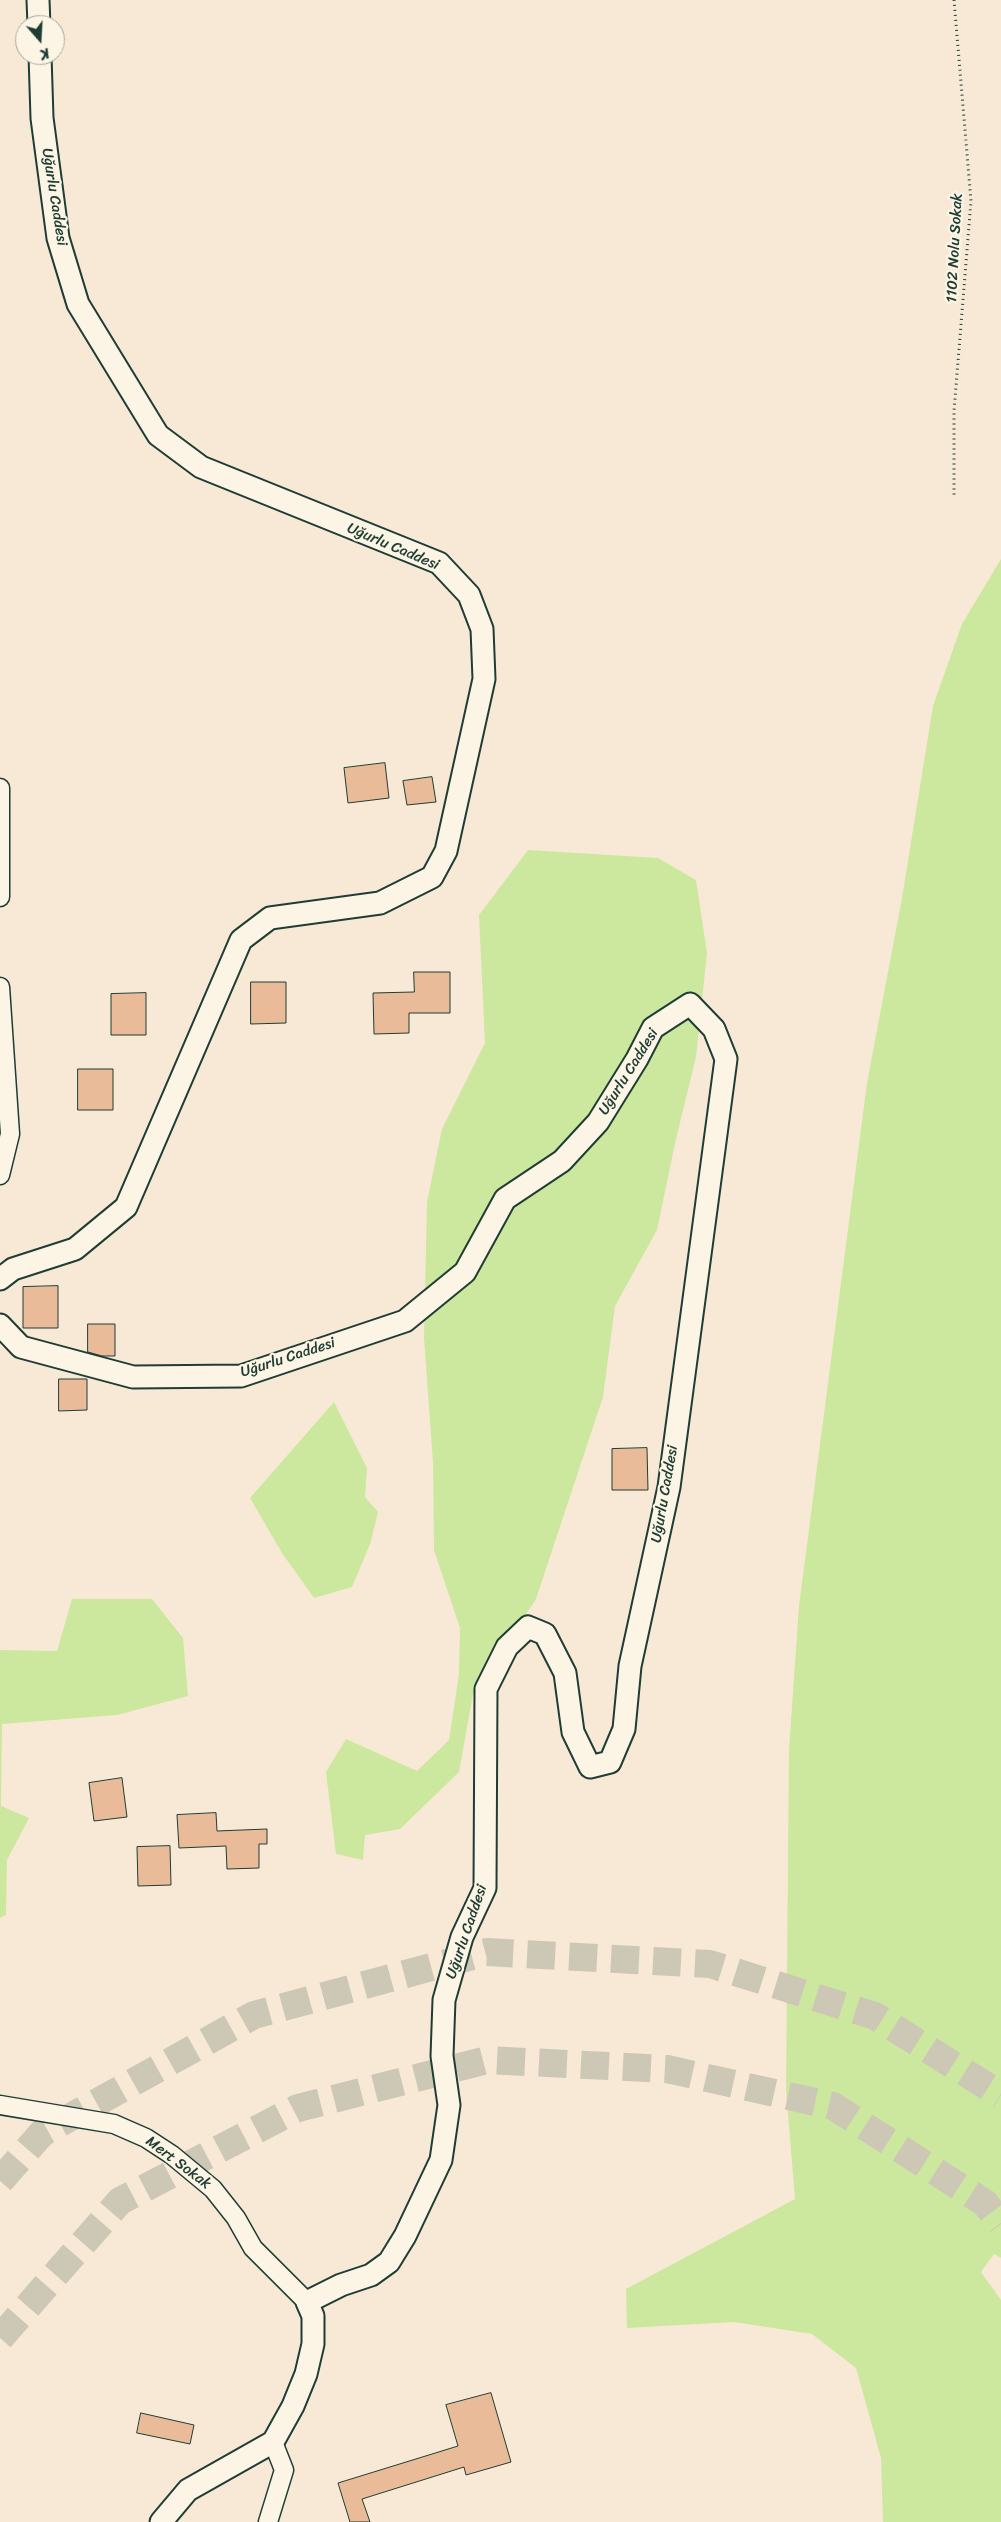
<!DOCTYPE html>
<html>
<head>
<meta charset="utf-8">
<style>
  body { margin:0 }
  #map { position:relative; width:1001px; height:2522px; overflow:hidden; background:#f8e9d6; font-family:Sriracha,sans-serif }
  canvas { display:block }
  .north { position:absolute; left:15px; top:15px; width:50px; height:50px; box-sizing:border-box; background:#fcf5e5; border:1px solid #a4ab9e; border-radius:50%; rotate:161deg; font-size:14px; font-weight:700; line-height:20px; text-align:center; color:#1f3d34 }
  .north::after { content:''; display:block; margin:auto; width:18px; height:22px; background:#1f3d34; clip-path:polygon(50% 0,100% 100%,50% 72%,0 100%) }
</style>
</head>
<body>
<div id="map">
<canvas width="1001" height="2522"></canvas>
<div class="north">K</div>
</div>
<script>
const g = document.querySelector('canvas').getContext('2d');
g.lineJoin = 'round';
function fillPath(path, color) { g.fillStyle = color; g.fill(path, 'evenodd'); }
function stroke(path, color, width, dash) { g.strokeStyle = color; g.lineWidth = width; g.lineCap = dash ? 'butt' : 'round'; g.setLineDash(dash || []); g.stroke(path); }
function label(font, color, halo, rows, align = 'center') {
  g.font = font + ' Sriracha,sans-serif'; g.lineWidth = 4.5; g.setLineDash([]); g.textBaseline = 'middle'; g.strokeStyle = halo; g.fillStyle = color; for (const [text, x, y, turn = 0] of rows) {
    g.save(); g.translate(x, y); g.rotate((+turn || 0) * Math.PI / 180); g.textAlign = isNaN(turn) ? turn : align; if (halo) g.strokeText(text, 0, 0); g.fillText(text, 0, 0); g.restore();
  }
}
fillPath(new Path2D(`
  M1001 559V2258L994 2254 981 2272 1001 2300V2522H883L881 2458 856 2368 812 2334 734 2322 627 2328 626 2289 795 2199 786 2089 789 1750 799 1606 867 1083 902 898 933 706 962 624Z
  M528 850 658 858 696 880 707 953 696 1057 676 1139 657 1230 615 1306 603 1397 536 1599 473 1694 459 1772 400 1829 365 1835 363 1860 336 1854 326 1772 346 1739 417 1771 449 1740 459 1674 460 1628 434 1550 433 1462 424 1338 427 1202 442 1129 485 1043 479 915Z
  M334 1402 367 1468 365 1497 378 1512 370 1544 352 1587 314 1598 282 1553 250 1498Z
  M72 1599H152L183 1638 188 1696 117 1715 2 1724 1 1806 29 1818 7 1860 6 1915 0 1918V1650L57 1651Z`), '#cbe89e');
const building = new Path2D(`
  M385 763 389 798 348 803 344 768Z
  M432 777 436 802 407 805 403 781Z
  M414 972H450V1013H409V1033L374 1034 373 993 414 992Z
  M251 982H286V1023L251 1024Z
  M146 993V1035H111V994Z
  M78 1069H113V1110H78Z
  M58 1286V1328H23V1287Z
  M88 1324H115V1356H102L88 1352Z
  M59 1379H87V1410L59 1411Z
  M647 1448 648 1490H612V1449Z
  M122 1778 127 1817 94 1821 89 1783Z
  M216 1813 217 1831 267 1829V1844H259V1868L227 1869 226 1846 179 1848 177 1815Z
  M170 1846 171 1885 138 1886 137 1847Z
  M491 2393 511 2462 466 2475 464 2467 362 2499 370 2522H350L338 2483 458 2446 446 2405Z
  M141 2413 194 2425 190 2444 137 2433Z`);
fillPath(building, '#e9bb99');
stroke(building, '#1f3d34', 1);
stroke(new Path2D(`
  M0 2181 42 2133 254 2015 487 1952 710 1964 875 2016 1001 2095
  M0 2338 120 2201 298 2108 487 2060 667 2069 833 2106 985 2203 1001 2224`), '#cdc7b6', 28, [28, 14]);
const minor = new Path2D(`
  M0 788V897
  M0 987 10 1134 0 1175
  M0 2105 114 2124 146 2138 172 2155 213 2189 236 2218 253 2248 307 2302
  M268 2522 284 2470 273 2442`);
const tertiary = new Path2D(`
  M38 0 39 25
  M0 1279 13 1269 75 1249 126 1207 241 940 270 918 380 903 432 877 446 851 484 679 482 629 469 595 439 563 201 467 158 435 78 304 58 238 42 118 40 55
  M0 1325 21 1347 133 1377 241 1376 405 1321 465 1272 505 1199 562 1161 598 1122 637 1059 653 1028 690 1004 714 1029 726 1059 669 1487 630 1666 624 1729 610 1762 590 1767 573 1732 565 1673 545 1634 528 1627 507 1647 486 1689 485 1888 462 1937 444 2000 442 2056 449 2105 441 2160 405 2236 389 2262 371 2275 341 2285 307 2302 313 2316V2344L306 2374 293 2406 273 2442 188 2490 161 2522`);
stroke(minor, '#1f3d34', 21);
stroke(tertiary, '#1f3d34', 25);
stroke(new Path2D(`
  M954 0 971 201 954 411V498`), '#1f3d34', 3, [1, 4]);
stroke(minor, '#fcf5e5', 18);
stroke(tertiary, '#fcf5e5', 21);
label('15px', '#1f3d34', '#fcf5e5', [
  ["Uğurlu Caddesi",54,197,81],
  ["1102 Nolu Sokak",955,248,-87],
  ["Uğurlu Caddesi",393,547,23],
  ["Uğurlu Caddesi",629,1072,-58],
  ["Uğurlu Caddesi",288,1358,-18],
  ["Uğurlu Caddesi",665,1494,-80],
  ["Uğurlu Caddesi",467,1932,-71],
  ["Mert Sokak",178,2163,37]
]);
</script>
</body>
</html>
